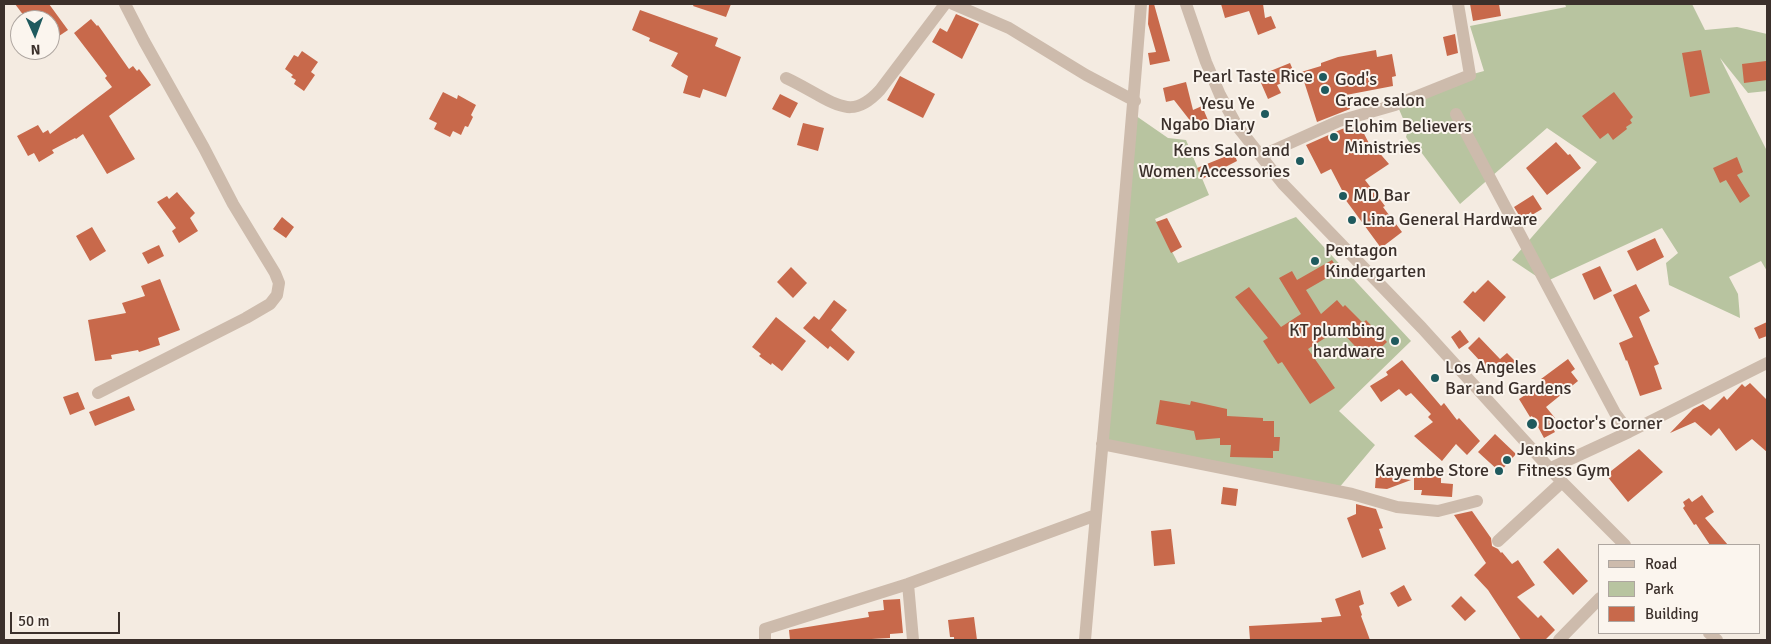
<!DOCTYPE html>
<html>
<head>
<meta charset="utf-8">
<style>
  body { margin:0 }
  #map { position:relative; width:1771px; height:644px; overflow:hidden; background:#f4ebe1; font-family:Signika,sans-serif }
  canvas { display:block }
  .frame { position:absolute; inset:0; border:5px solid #3b302b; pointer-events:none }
  .legend { position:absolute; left:1598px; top:544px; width:162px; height:90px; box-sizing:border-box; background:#fbf5ee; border:1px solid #aea6a0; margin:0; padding:6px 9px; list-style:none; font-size:15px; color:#3b302b }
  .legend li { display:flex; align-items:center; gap:10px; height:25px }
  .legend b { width:25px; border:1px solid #aea6a0 }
  .north { position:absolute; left:10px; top:10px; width:50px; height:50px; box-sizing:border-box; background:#fbf5ee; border:1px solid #aea6a0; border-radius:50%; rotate:178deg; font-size:14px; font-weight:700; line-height:20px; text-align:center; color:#3b302b }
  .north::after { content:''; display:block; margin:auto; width:18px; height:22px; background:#1f5a5e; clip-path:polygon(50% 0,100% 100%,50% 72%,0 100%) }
  .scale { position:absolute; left:10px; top:612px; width:110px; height:22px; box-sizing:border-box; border:2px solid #3b302b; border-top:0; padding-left:6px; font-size:15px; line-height:18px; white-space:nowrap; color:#3b302b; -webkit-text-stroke:4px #fbf5ee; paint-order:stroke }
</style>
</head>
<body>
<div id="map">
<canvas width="1771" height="644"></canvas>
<div class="frame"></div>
<ul class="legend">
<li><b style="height:6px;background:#cdbbac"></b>Road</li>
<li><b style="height:14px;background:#b8c4a0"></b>Park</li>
<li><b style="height:14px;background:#c8694b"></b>Building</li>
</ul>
<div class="north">N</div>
<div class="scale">50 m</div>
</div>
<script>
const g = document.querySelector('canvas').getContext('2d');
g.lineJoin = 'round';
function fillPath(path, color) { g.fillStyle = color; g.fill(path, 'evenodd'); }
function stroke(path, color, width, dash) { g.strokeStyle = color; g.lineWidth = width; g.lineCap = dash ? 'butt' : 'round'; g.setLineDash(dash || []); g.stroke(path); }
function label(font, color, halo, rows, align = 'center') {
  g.font = font + ' Signika,sans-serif'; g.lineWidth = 4; g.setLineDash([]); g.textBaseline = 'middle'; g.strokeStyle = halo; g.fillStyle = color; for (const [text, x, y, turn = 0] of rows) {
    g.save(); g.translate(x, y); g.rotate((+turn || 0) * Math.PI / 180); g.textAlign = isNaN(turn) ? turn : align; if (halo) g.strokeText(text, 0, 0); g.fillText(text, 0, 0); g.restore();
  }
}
fillPath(new Path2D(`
  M1565 4H1692L1705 30 1737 27 1767 34V91L1748 93 1720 58 1767 151V271L1761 261 1729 277 1738 294 1740 318 1669 285 1666 263 1678 253 1662 228 1545 282 1512 260 1597 162 1547 128 1460 204 1415 144 1411 145 1406 137 1408 130 1398 107 1444 82 1484 71 1470 26 1566 7Z
  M1129 111 1168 138 1186 140 1209 195 1155 219 1178 263 1296 217 1411 341 1339 411 1375 445 1338 489 1099 439Z`), '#b8c4a0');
fillPath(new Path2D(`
  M15 4H49L68 30 50 42V20H27Z
  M694 4H731L726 17 693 6Z
  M1149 4H1154L1170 61 1150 65 1148 53 1156 52 1148 24Z
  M1221 4H1263L1265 18 1271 16 1276 28 1258 35 1249 11 1225 18Z
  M1470 4H1499L1501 16 1473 21Z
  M640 10 718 38 715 46 741 57 726 97 703 89 700 98 683 93 688 76 671 66 678 53 649 41 650 38 632 30Z
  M956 14 979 24 962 59 932 42 940 28 947 32Z
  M91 19 97 26 98 25 129 69 133 66 137 71 139 69 151 85 109 116 135 159 107 174 83 134 76 139 75 138 52 150 54 153 39 162 34 153 28 156 17 136 38 125 43 133 48 130 50 134 112 87 105 78 107 76 74 33Z
  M1455 34 1458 53 1447 56 1443 37Z
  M1376 50 1377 57 1392 54 1396 76 1392 77 1393 86 1346 95 1350 109 1317 122 1301 72 1321 66V63L1338 57Z
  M1701 50 1710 93 1690 97 1682 53Z
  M302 51 318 62 311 72 315 75 304 91 294 84 296 80 291 77 293 75 285 69 294 55 298 57Z
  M1766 61 1767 80 1744 83 1742 64Z
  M1290 63 1296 77 1277 85 1281 93 1268 99 1258 76Z
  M900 76 935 94 923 118 887 100Z
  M1186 82 1193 110 1202 106 1210 125 1198 130 1199 132 1174 100 1166 102 1163 88Z
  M443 92 457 99 458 95 476 105 471 115 473 117 468 127 465 126 461 135 453 131 450 137 434 129 437 123 429 119Z
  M1614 92 1633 117 1630 120 1632 123 1626 127 1627 129 1613 140 1608 133 1600 139 1582 116Z
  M780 94 798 103 790 118 772 109Z
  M803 123 824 128 818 151 797 145Z
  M1355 125 1357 130 1360 126 1373 151 1376 149 1389 164 1365 180 1385 206 1383 207 1402 232 1381 248 1342 195 1344 194 1331 169 1321 174 1306 145 1342 129Z
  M1556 142 1568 155 1570 154 1581 168 1547 195 1526 168Z
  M1234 153 1237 161 1202 179 1197 168Z
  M1737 157 1743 172 1737 175 1750 196 1740 203 1726 180 1720 183 1713 168Z
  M177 192 195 213 190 218 198 231 179 243 172 231 176 228 157 202 167 196 169 199Z
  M1533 195 1542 209 1532 215 1531 212 1522 220 1514 207Z
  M282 217 294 227 286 238 273 229Z
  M1167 218 1182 247 1171 253 1156 222Z
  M92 227 106 251 90 261 76 236Z
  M1655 238 1664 257 1637 271 1627 251Z
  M159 245 164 256 148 264 142 253Z
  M1332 260 1339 271 1306 290 1321 314 1337 300 1343 307 1345 305 1363 323 1366 320 1387 342 1368 360 1339 329 1308 349 1335 388 1310 404 1282 362 1278 364 1263 341 1268 338 1235 297 1249 287 1281 327 1301 314 1279 278 1292 271 1297 280Z
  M1600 266 1612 291 1594 300 1582 274Z
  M791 267 807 283 793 298 777 282Z
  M160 279 180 330 158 338 160 345 139 352 138 350 111 355 112 359 95 361 88 320 126 313 122 303 145 296 141 286Z
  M1488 280 1506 297 1484 322 1463 302 1473 291 1475 293Z
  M1636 284 1650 311 1639 317 1659 364 1654 366 1662 389 1640 396 1627 360 1626 361 1619 343 1633 337 1613 295Z
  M834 300 847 310 831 330 855 352 848 361 830 346 828 349 803 328 814 316 819 320Z
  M776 317 806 341 782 371 772 363 771 365 759 356 761 354 752 347Z
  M1767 322V336L1759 339 1754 328Z
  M1460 330 1469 342 1459 349 1451 337Z
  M1479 337 1500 359 1507 353 1517 363 1504 375 1499 369 1493 375 1468 348Z
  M1568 359 1575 369 1571 372 1578 381 1546 407 1555 418 1549 422 1555 432 1544 438 1532 416 1530 417 1519 399 1544 383 1541 379Z
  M1402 360 1441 406 1444 403 1457 420 1459 418 1480 441 1467 455 1456 444 1442 461 1414 436 1433 422 1428 417 1431 414 1411 393 1406 396 1399 389 1381 402 1370 386 1388 375 1386 372Z
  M1750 383 1767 400V452L1752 439 1736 451 1719 428 1711 436 1695 422 1670 433 1693 409 1703 404 1710 410 1724 396 1727 400 1742 384 1745 387Z
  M78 392 85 409 70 415 63 397Z
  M129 396 135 410 95 426 89 412Z
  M1160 400 1190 405 1191 401 1227 409V416L1263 418V421H1274V437H1280L1279 451H1273V458L1230 457 1231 445H1220V438L1196 440 1194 431 1156 424Z
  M1495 434 1516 454 1500 472 1478 452Z
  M1639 449 1663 472 1628 502 1606 475Z
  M1414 469 1441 470V483L1453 484 1452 497 1421 495 1422 490H1414Z
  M1376 475 1411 480 1387 489 1375 488Z
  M1223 487 1238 489 1236 506 1221 504Z
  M1702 495 1714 512 1705 518 1728 545H1710L1696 524 1694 525 1683 508 1685 506 1683 502 1689 498 1692 502Z
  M1356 504 1376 509 1383 528 1379 529 1386 549 1362 558 1347 518 1356 514Z
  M1472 511 1491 538 1492 546 1498 549 1501 553 1502 552 1512 564 1518 560 1535 585 1517 597 1538 618 1541 615 1555 630 1545 640H1521L1488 590 1474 575 1486 563 1454 515Z
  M1171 529 1175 564 1154 566 1151 531Z
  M1558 548 1588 581 1573 595 1543 562Z
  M1404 585 1412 600 1398 607 1390 593Z
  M1360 590 1364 604 1359 606 1362 615 1361 616 1370 640H1250L1249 626 1322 622 1321 618 1341 616 1335 599Z
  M1461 596 1476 611 1465 621 1451 606Z
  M900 599 903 633 890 634V638L853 640H790L789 630 869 617 868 612 884 610 883 600Z
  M974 617 977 640H954V637H950L948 620Z`), '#c8694b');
stroke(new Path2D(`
  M953 4 1009 28 1086 75 1135 101
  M1186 4 1206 62 1220 95 1237 126 1283 184 1422 328 1562 482 1625 545
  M786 78C797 83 807 89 818 95 844 110 858 114 880 90L945 4
  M1456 114 1615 413 1629 432
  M1261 156 1339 121 1395 105 1470 75 1458 4
  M98 393 246 318 270 304 277 295 279 283 275 273 233 204 204 148 144 41 125 4
  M1102 444 1352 494 1397 507 1438 511 1477 501
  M1551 468 1629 432 1767 363
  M1498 541 1562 482
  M908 584 913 640
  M1709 633 1717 640
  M765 640V629L908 584 1096 515
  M1085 640C1103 428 1125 216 1141 4
  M1559 640 1600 598`), '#cdbbac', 12);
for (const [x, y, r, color] of [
  [1323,77,5,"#1f5a5e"],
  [1325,90,5,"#1f5a5e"],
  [1265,114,5,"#1f5a5e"],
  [1334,137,5,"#1f5a5e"],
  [1300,161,5,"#1f5a5e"],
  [1343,196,5,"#1f5a5e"],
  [1352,220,5,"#1f5a5e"],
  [1315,261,5,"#1f5a5e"],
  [1395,341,5,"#1f5a5e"],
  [1435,378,5,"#1f5a5e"],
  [1532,424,6,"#1f5a5e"],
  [1507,460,5,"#1f5a5e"],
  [1499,471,5,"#1f5a5e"]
]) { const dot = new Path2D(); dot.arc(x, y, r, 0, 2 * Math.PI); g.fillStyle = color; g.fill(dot); stroke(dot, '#fbf5ee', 2); }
label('18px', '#3b302b', '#fbf5ee', [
  ["Pearl Taste Rice",1313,77,"right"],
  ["God's",1335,80],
  ["Grace salon",1335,101],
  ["Yesu Ye",1255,104,"right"],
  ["Ngabo Diary",1255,125,"right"],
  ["Elohim Believers",1344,127],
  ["Ministries",1344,148],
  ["Kens Salon and",1290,151,"right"],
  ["Women Accessories",1290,172,"right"],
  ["MD Bar",1353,196],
  ["Lina General Hardware",1362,220],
  ["Pentagon",1325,251],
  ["Kindergarten",1325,272],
  ["KT plumbing",1385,331,"right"],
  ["hardware",1385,352,"right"],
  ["Los Angeles",1445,368],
  ["Bar and Gardens",1445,389],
  ["Doctor's Corner",1543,424],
  ["Jenkins",1517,450],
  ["Fitness Gym",1517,471],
  ["Kayembe Store",1489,471,"right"]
], 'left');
</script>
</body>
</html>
